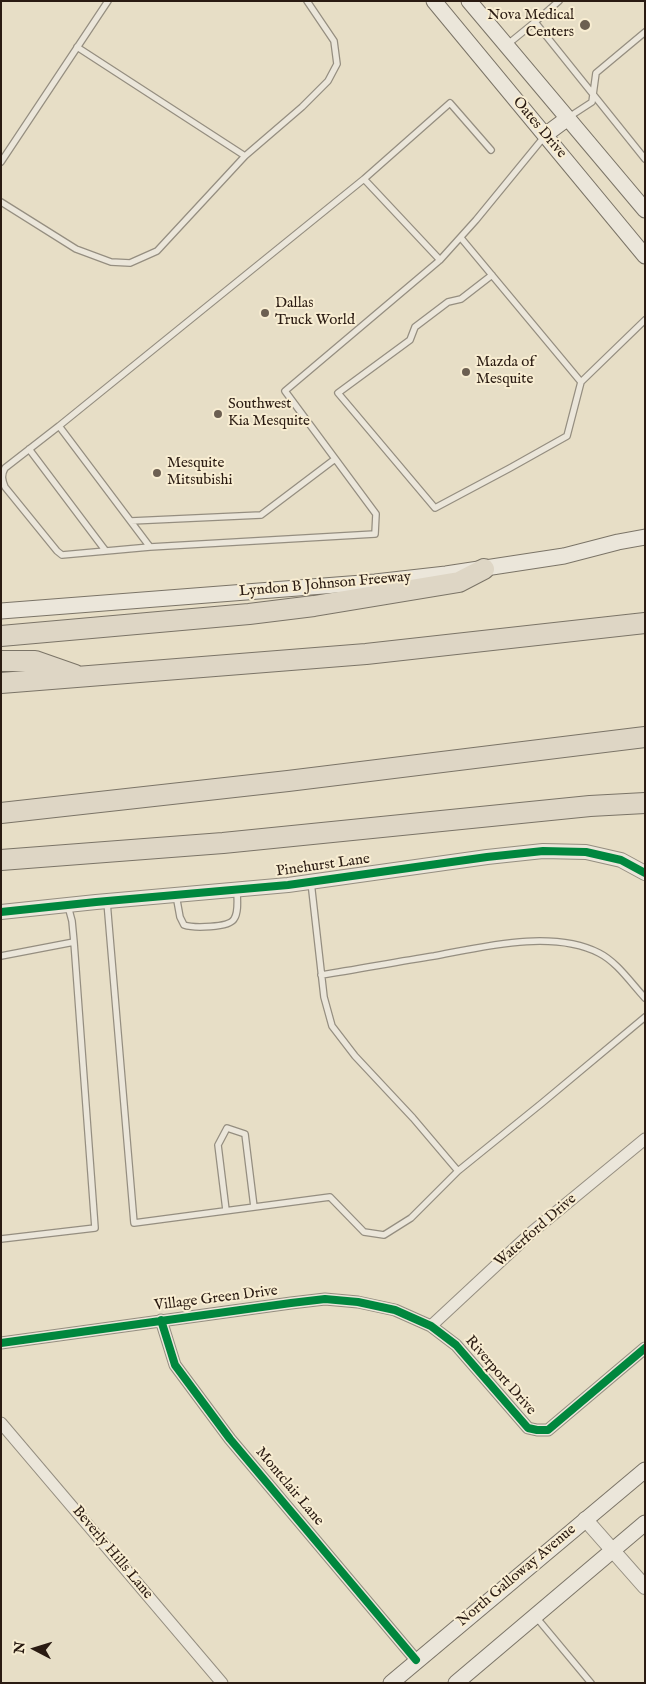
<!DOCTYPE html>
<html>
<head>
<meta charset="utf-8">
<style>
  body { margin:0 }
  #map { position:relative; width:646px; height:1684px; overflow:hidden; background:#e7dec6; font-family:"IM FELL English",serif }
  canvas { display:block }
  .frame { position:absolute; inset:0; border:2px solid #2a1b12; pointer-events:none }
  .north { position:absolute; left:10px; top:1624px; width:50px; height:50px; -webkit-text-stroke:4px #f8edd2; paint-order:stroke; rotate:275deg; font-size:14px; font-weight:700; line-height:20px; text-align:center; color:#2a1b12 }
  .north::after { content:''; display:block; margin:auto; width:18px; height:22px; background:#2a1b12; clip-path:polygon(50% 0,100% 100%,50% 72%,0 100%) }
</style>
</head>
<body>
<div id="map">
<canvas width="646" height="1684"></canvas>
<div class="frame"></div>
<div class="north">N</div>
</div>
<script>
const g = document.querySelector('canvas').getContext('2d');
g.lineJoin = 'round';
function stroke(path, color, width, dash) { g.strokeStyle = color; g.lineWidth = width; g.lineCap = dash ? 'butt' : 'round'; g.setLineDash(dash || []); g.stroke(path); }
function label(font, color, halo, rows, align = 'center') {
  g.font = font + ' "IM FELL English",serif'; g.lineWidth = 4; g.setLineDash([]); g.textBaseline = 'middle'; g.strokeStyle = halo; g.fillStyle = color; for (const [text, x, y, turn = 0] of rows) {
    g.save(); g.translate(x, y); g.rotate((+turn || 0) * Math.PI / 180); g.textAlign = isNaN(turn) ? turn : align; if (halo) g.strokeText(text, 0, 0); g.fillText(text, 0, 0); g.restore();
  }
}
const service = new Path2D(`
  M535 22 559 1
  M508 44 535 22 645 159
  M77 47 245 156
  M569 117 592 102 596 73 645 32
  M1 162 108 1
  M364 179 450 103 491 150
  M1 202 76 249 111 262 130 263 157 251 245 156 302 107 328 81 337 64 334 41 307 1
  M461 238 581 382
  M440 260 364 179 59 426 150 547 375 534 376 514 285 391 440 260 476 220 544 137
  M492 275 461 299 448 302 415 327 410 340 338 393 435 508 510 468 567 436 581 382 645 320
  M59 426 5 468C1 475 2 480 5 487L57 551 62 555 150 547
  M29 449 105 550
  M131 521 261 515 335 459
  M311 882 324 997 332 1026 355 1056 413 1118 458 1171
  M176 895 180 917 184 925C193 928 229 928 234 919 239 912 237 898 237 890
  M107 902 134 1223 330 1197 364 1232 384 1235 411 1218 458 1171 542 1103 645 1017
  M1 956 74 942
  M321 975C359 969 396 962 434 956 482 947 552 929 599 953 617 962 631 983 645 998
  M226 1210 218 1145 227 1128 245 1134 254 1207
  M1 1239 95 1228 74 942 72 921 68 906
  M536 1617 591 1683`);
const minor = new Path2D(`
  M161 1320 175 1365 230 1439 416 1660
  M431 1326 532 1232 645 1139
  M1 1343 291 1303 325 1299 358 1302 395 1310 431 1326 456 1345 528 1428 537 1430H548L645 1348
  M1 1423 222 1683`);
const tertiary = new Path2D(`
  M1 912 96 902 288 885 487 857 543 851 586 852 621 860 645 873
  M585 1519 645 1587`);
const secondary = new Path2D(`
  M434 1 645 256
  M469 1 645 210
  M545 135 568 118
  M1 611 375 582 446 574 564 556 618 542 645 537
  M391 1683 645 1470
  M456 1683 645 1523`);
const motorway = new Path2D(`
  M1 636 249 614 314 606 459 582 484 569
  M1 661H35L75 675
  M1 683 366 654 645 623
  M1 813 288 781 645 737
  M1 860 223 843 590 806 645 803`);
stroke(service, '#958e80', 8);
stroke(minor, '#958e80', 13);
stroke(tertiary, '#958e80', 16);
stroke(secondary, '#7b7467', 17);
stroke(motorway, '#7b7467', 22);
stroke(service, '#ebe6da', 5.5);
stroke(minor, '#ebe6da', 11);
stroke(tertiary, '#ebe6da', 14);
stroke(secondary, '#ebe6da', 15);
stroke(motorway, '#ded6c5', 20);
stroke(new Path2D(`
  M1 912 96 902 288 885 487 857 543 851 586 852 621 860 645 873
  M161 1320 175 1365 230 1439 416 1660
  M1 1343 291 1303 325 1299 358 1302 395 1310 431 1326 456 1345 528 1428 537 1430H548L645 1348`), '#00873e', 8);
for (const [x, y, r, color] of [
  [585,25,6,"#6c5f51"],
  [265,313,5,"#6c5f51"],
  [466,372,5,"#6c5f51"],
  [218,414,5,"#6c5f51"],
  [157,473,5,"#6c5f51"]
]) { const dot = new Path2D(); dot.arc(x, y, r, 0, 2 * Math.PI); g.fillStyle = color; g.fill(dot); stroke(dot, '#f8edd2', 2); }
label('15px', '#2a1b12', '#f8edd2', [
  ["Nova Medical",574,16,"right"],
  ["Centers",574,33,"right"],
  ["Dallas",275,304],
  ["Truck World",275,321],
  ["Mazda of",476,363],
  ["Mesquite",476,380],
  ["Southwest",228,405],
  ["Kia Mesquite",228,422],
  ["Mesquite",167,464],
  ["Mitsubishi",167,481]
], 'left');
label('15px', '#2a1b12', '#f8edd2', [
  ["Oates Drive",539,128,50],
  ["Lyndon B Johnson Freeway",325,585,-5],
  ["Pinehurst Lane",323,866,-8],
  ["Waterford Drive",536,1231,-41],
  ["Village Green Drive",216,1299,-7],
  ["Riverport Drive",500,1376,49],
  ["Montclair Lane",289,1487,50],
  ["Beverly Hills Lane",112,1553,50],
  ["North Galloway Avenue",517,1576,-40]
]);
</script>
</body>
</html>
